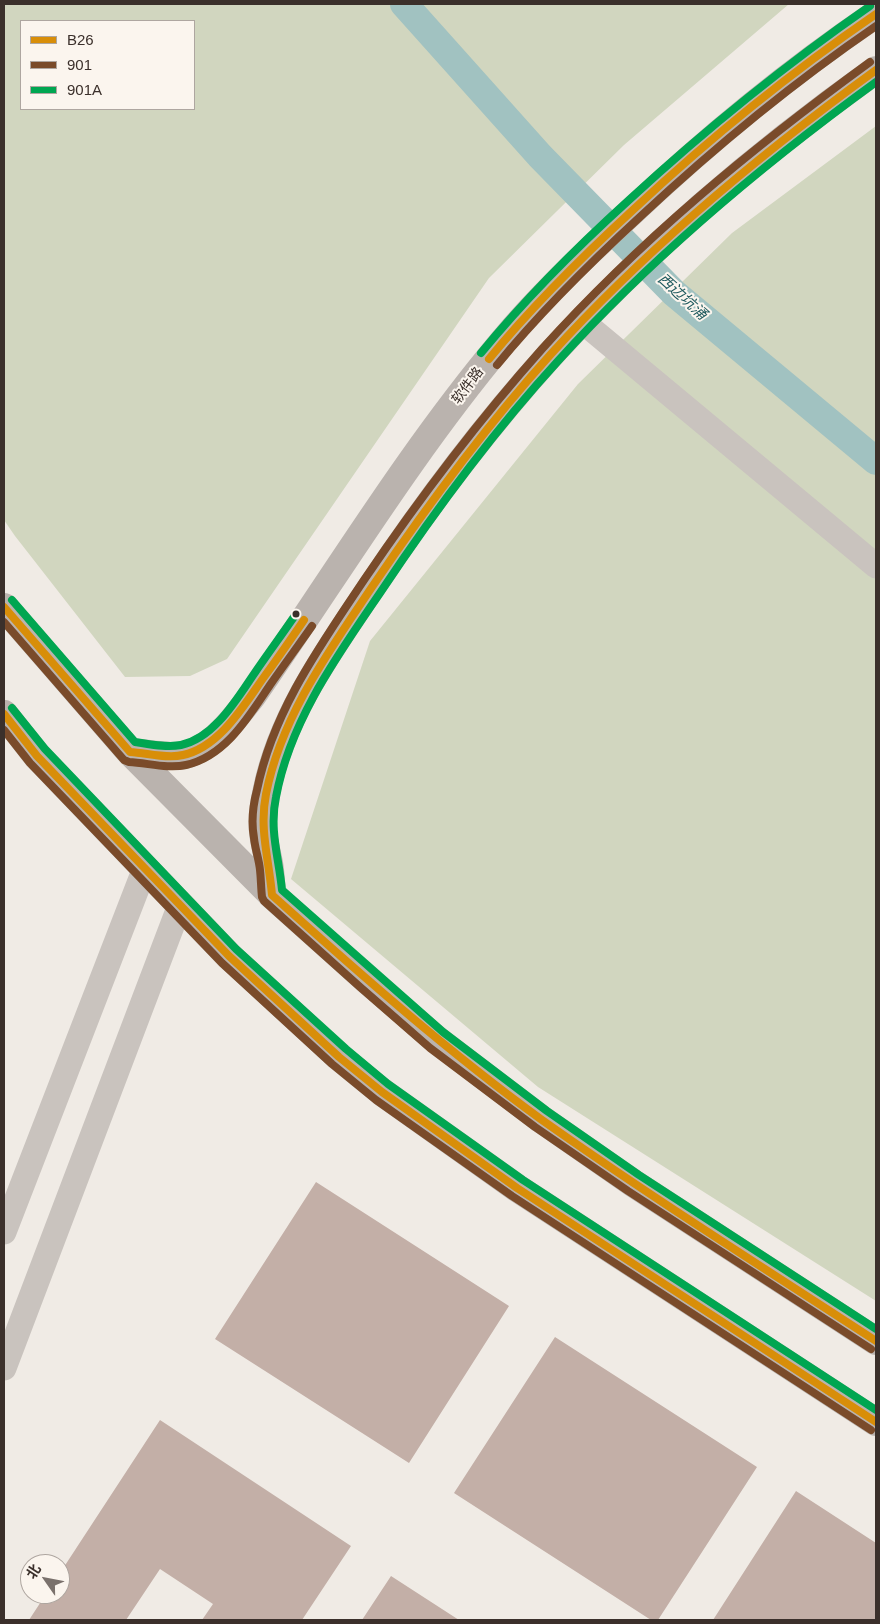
<!DOCTYPE html>
<html>
<head>
<meta charset="utf-8">
<style>
  body { margin:0 }
  #map { position:relative; width:880px; height:1624px; overflow:hidden; background:#f0ebe5; font-family:Arial,"Noto Sans SC",sans-serif }
  canvas { display:block }
  .frame { position:absolute; inset:0; border:5px solid #3b302b; pointer-events:none }
  .legend { position:absolute; left:20px; top:20px; width:175px; height:90px; box-sizing:border-box; background:#fbf5ee; border:1px solid #aea6a0; margin:0; padding:6px 9px; list-style:none; font-size:15px; color:#3b302b }
  .legend li { display:flex; align-items:center; gap:10px; height:25px }
  .legend b { width:25px; border:1px solid #aea6a0 }
  .north { position:absolute; left:20px; top:1554px; width:50px; height:50px; box-sizing:border-box; background:#fbf5ee; border:1px solid #aea6a0; border-radius:50%; rotate:303deg; font-size:14px; font-weight:700; line-height:20px; text-align:center; color:#3b302b }
  .north::after { content:''; display:block; margin:auto; width:18px; height:22px; background:#7a716c; clip-path:polygon(50% 0,100% 100%,50% 72%,0 100%) }
</style>
</head>
<body>
<div id="map">
<canvas width="880" height="1624"></canvas>
<div class="frame"></div>
<ul class="legend">
<li><b style="height:6px;background:#d88e09"></b>B26</li>
<li><b style="height:6px;background:#7a4b2a"></b>901</li>
<li><b style="height:6px;background:#00a651"></b>901A</li>
</ul>
<div class="north">北</div>
</div>
<script>
const g = document.querySelector('canvas').getContext('2d');
g.lineJoin = 'round';
function fillPath(path, color) { g.fillStyle = color; g.fill(path, 'evenodd'); }
function stroke(path, color, width, dash) { g.strokeStyle = color; g.lineWidth = width; g.lineCap = dash ? 'butt' : 'round'; g.setLineDash(dash || []); g.stroke(path); }
function label(font, color, halo, rows, align = 'center') {
  g.font = font + ' Arial,"Noto Sans SC",sans-serif'; g.lineWidth = 4; g.setLineDash([]); g.textBaseline = 'middle'; g.strokeStyle = halo; g.fillStyle = color; for (const [text, x, y, turn = 0] of rows) {
    g.save(); g.translate(x, y); g.rotate((+turn || 0) * Math.PI / 180); g.textAlign = isNaN(turn) ? turn : align; if (halo) g.strokeText(text, 0, 0); g.fillText(text, 0, 0); g.restore();
  }
}
fillPath(new Path2D(`
  M4 4H789L624 145 489 278 227 659 190 676 125 677 15 536 4 520ZM21 21H194V109H21Z
  M876 126V1301L538 1087 291 879 370 641 578 384 732 233Z`), '#d1d6bf');
stroke(new Path2D(`
  M404 4 540 156 674 293 876 461`), '#a1c2c1', 28);
fillPath(new Path2D(`
  M316 1182 509 1306 409 1463 215 1339Z
  M555 1337 757 1467 658 1620H651L454 1493Z
  M160 1420 351 1546 302 1620H202L213 1604 160 1569 126 1620H29L46 1594H60V1573Z
  M796 1491 876 1543V1620H713Z
  M391 1576 459 1620H362Z`), '#c3afa7');
stroke(new Path2D(`
  M583 322 876 566
  M4 1232 145 868
  M4 1368 180 905`), '#c9c3be', 25);
stroke(new Path2D(`
  M4 607 130 752 272 895 367 980 437 1040 541 1119 633 1183 876 1341
  M4 714 37 756 229 956 339 1057 382 1092 517 1188 876 1422
  M130 752C142 753 170 757 180 756 213 750 234 719 253 695 335 577 409 454 501 344 539 298 583 257 626 217 704 143 787 74 876 14
  M272 895C271 884 271 874 269 863 267 853 264 842 263 832 262 819 264 802 267 789 282 716 328 652 369 591 424 508 484 428 551 354 648 248 759 153 876 70`), '#bab3ae', 28);
stroke(new Path2D(`
  M876 70C759 155 648 247 551 354 485 427 427 506 372 587 329 651 281 717 266 794 259 829 269 860 272 895 359 973 447 1051 542 1120 651 1197 764 1268 876 1341
  M489 359C533 305 583 256 634 209 710 138 790 73 876 14
  M4 607 130 752C147 753 167 759 183 755 220 747 244 705 264 677 278 658 291 639 304 620
  M4 714 37 756 229 956 339 1057 382 1092 517 1188 876 1422`), '#d88e09', 8);
stroke(new Path2D(`
  M870 62C752 148 639 241 542 349 477 422 419 499 364 580 320 646 273 711 257 790 253 805 251 822 254 838 255 849 259 859 260 870 261 879 261 888 262 897L264 901 360 987 430 1048 535 1127 628 1191 871 1349
  M497 365C541 311 590 263 641 216 715 147 793 83 876 26
  M4 622 124 760 129 762C148 763 168 769 186 765 226 756 249 716 270 685 284 665 298 646 312 626
  M4 730 30 763 222 963 332 1064 376 1100 512 1196 871 1430`), '#7a4b2a', 8);
stroke(new Path2D(`
  M876 82C762 165 653 256 558 361 492 433 434 512 380 593 337 656 290 721 276 797 269 830 279 858 282 890L443 1032 547 1111 639 1175 876 1329
  M481 353C526 298 576 248 629 200 705 130 785 65 870 6
  M12 600 135 742C149 744 166 748 181 745 215 738 238 697 256 671 269 652 283 633 296 614
  M12 708 45 749 236 949 346 1049 388 1084 523 1180 876 1410`), '#00a651', 8);
for (const [x, y, r, color] of [
  [296,614,4.5,"#3b302b"]
]) { const dot = new Path2D(); dot.arc(x, y, r, 0, 2 * Math.PI); g.fillStyle = color; g.fill(dot); stroke(dot, '#fbf5ee', 2); }
label('14px', '#3b302b', '#fbf5ee', [
  ["软件路",468,386,-53]
]);
label('italic 15px', '#1f5a5e', '#fbf5ee', [
  ["西边坑涌",682,297,42]
]);
</script>
</body>
</html>
